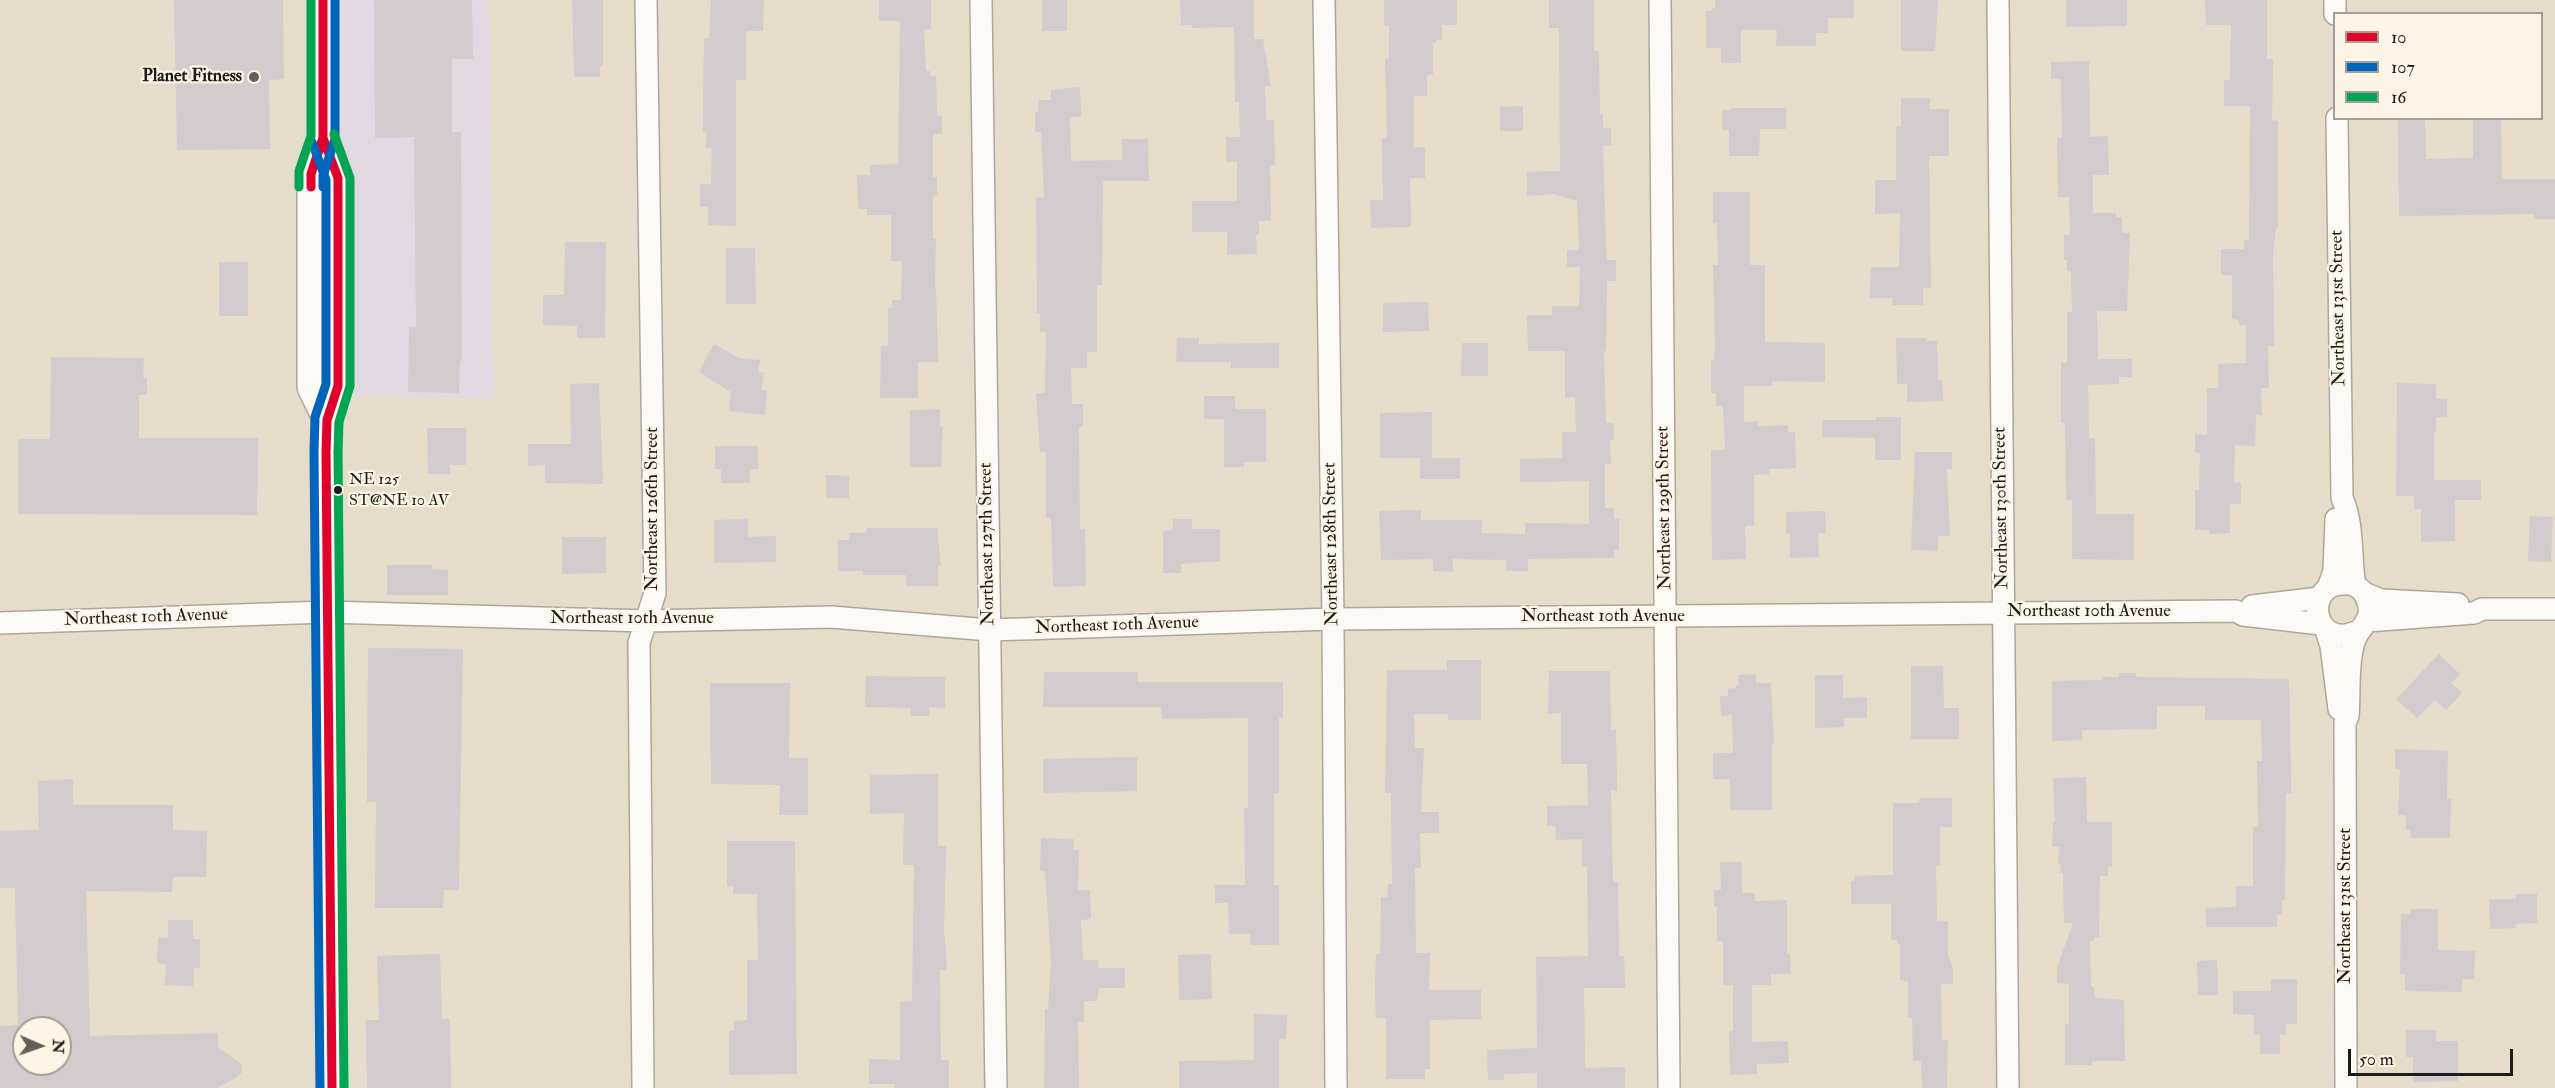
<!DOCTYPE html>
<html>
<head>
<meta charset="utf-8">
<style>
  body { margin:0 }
  #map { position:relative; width:2555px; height:1088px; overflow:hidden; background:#e5dcc9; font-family:"IM FELL Double Pica",serif }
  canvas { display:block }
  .legend { position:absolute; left:2333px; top:12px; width:210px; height:108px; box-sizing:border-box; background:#fcf5e5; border:2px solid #a29e95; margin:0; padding:8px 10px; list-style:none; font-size:18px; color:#1c1c1c }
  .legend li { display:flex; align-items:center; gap:12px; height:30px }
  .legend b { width:30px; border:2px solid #a29e95 }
  .north { position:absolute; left:12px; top:1016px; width:60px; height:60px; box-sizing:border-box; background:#fcf5e5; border:2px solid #a29e95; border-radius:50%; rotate:92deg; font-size:16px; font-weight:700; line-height:24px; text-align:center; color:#1c1c1c }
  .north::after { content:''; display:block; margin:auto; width:21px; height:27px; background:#625f59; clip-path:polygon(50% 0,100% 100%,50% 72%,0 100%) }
  .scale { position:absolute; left:2348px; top:1049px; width:165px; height:27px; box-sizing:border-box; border:3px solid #1c1c1c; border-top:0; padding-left:8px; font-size:18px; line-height:21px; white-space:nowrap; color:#1c1c1c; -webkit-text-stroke:4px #fcf5e5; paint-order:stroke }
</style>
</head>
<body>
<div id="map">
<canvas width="2555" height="1088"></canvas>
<ul class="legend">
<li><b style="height:8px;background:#e4002b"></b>10</li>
<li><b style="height:8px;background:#0065bd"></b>107</li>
<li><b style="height:8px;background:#00a651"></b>16</li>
</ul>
<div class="north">N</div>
<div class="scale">50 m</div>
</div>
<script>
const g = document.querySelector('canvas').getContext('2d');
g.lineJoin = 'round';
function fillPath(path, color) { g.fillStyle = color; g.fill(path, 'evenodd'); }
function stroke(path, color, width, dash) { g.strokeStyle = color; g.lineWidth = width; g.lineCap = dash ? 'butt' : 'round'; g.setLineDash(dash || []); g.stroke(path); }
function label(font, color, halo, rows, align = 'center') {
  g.font = font + ' "IM FELL Double Pica",serif'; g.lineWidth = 4.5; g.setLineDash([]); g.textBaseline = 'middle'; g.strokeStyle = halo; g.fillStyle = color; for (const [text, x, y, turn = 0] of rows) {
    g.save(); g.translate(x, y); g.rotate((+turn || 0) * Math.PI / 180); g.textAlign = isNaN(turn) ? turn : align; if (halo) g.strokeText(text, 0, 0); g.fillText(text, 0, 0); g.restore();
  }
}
fillPath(new Path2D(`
  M326 0H489L494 399 323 396Z`), '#e1d8e1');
fillPath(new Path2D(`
  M174 0H283L284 79 269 80 270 149 177 150Z
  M374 0H472L473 59H452V132H461L462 361H460L459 393 408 392 409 327H416L414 137 375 138Z
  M572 0H603V66H600V77H574Z
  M711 0H764L763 31H746V80H736V226L708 225V207H700V184H711L712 148H706V132L703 133V107L704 38H709Z
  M879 0H931V29H924L926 71H930V76H936L937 116H942V134H933V177H937V195L933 196V239H936L935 287H936L938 362H918V398H880L881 346H888V308L892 307V300H901L902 261H891V215H867V209H858L857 175H870V165L898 164 900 21H879Z
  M1042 0H1067V31H1042Z
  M1180 0H1254V39H1263L1271 86H1265L1266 120H1274L1275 165H1270L1271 221H1259V235H1256L1257 254 1227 255V232H1192V201H1237V162H1226V137H1240L1239 102H1235L1234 27 1192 28V25H1181Z
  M1384 0H1457V25H1442V40H1436V43H1433V74L1427 75V96H1414V148L1425 147V178H1410L1411 227 1371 228 1370 200H1383L1382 138H1387L1385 59H1389V26H1384Z
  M1549 0H1594V51H1599L1600 114H1603V128H1611V145L1603 146 1606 243 1607 260H1616V281H1607L1606 351H1604L1606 423H1614V439L1610 440 1611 464H1605V508H1614V519H1619V550H1614V558L1528 559V571H1506V560L1453 559V572L1433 571V559L1381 560 1379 511 1421 510V520H1482V533L1525 534V523L1589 524V481L1520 482V459L1562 458V432H1576L1575 397 1565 398V351H1528L1527 315H1552V306H1579L1580 267H1567V250H1579L1577 201 1554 194 1527 196V172L1560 171 1559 28H1549Z
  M1715 0H1854V18H1828V33H1816V46H1776L1777 30H1741V63H1721V48H1706V11H1712V9L1715 8Z
  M1901 0H1938L1935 51H1901Z
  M2066 0H2127V26L2066 27Z
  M2205 0H2267V59H2273L2272 120 2278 121V227H2276L2273 254 2274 346H2268L2269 388H2261L2262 415H2256L2255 446 2235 445 2234 482 2241 483V504H2230V533L2209 534V530H2195V490H2199L2200 453 2195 452V434L2207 435V388H2218V364L2246 363V325H2239V320L2232 319V275H2221V249H2244V240H2249L2250 106H2224V80H2230L2231 25H2206Z
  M2089 61 2090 137 2108 136 2109 175H2093V213H2116V217H2122V233H2130L2127 311H2097L2098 359H2132V377H2119V384L2088 385 2089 438H2095L2096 514H2134V560L2072 559V500H2066L2065 423H2061V362L2067 363V312H2072L2071 271H2067V260H2064V235H2070L2069 197H2058L2057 138H2062L2061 79H2051V62Z
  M1080 87 1081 117H1070L1071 161 1122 160V139H1148L1149 181H1103L1102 285H1097V352H1087V368H1071L1072 404H1083V427H1079L1080 529H1085L1086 586 1053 587 1051 518H1046V452H1040L1036 393H1045L1046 332H1040V313H1037L1036 198 1044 197 1041 132H1035V112H1039L1038 100H1051V90Z
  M1901 98H1930V109H1949V156H1929L1931 288H1923V305H1892L1893 298H1870L1871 267H1899L1900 213 1875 214V180H1896V126H1901Z
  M1523 106V131H1500V107Z
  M1731 108H1786V129H1760L1759 156H1729V130H1722V110H1731Z
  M2398 118H2425L2426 159 2473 158V118H2501L2502 179H2555V219H2534V214L2399 216Z
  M1713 192H1750V265H1765V342L1825 343V382L1772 381V386H1744V422L1758 421V426L1788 425V432H1795L1796 468 1769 469V474L1754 475V526H1745L1746 559 1712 560 1711 450H1725L1723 406H1716V393H1711V361L1714 360 1715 347 1713 265H1718L1717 223H1713Z
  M565 242H606L605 338H577V326L543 325V295H564Z
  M726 248H755L756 304H726Z
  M219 262H248V316H219Z
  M1428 302 1429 331 1383 332V303Z
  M1177 338H1199V344L1279 343V368H1231V362H1176Z
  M1896 338H1927V341H1937L1938 380H1942L1943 401 1907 402V384H1897Z
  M1462 343H1488V376H1461Z
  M714 344 739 358 760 360 758 372 764 373 761 390 767 391 765 415 729 411 731 392 699 372Z
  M51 357 144 358 143 378H147V395H139V438H258L257 515 18 514V439H50Z
  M599 383 603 484 545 483V465L528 466V444H571L570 384Z
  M2397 383 2436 384V399H2447V417H2436V431H2434V480H2481V500H2455V541L2421 542V509H2414V496H2396Z
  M1204 396H1235V409H1266V462H1244V467H1224V419H1204Z
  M940 409V426H943L941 467H910V410Z
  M1432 412V458H1460V479H1420V458H1380V413Z
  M1876 417H1901V460H1875V438L1822 437 1823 420H1876Z
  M427 428H466V465H450V474H428Z
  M715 446H758V469H750V483H721V469H715Z
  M1915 452H1952V469H1947L1950 536H1938V551L1911 550Z
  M826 475 849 476V498H826Z
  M1825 511 1826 533H1818L1819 557 1790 558V533H1786V512Z
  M2530 516 2553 517 2551 562 2528 561Z
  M748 519V537L776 536V562L714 563V520Z
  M1173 519H1192V529H1220V561L1181 564V573H1163V531L1173 530Z
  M867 528H937L941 566H938V586H906V575H863V571H838V540H849V533H866Z
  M562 537H606V573L562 574Z
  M387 565H432V569L448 570V595H387Z
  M368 648 463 649 459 890H444L443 908H375L376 802H367Z
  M2439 654 2460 674 2451 683 2462 693 2446 710 2435 700 2417 718 2396 699Z
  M1447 660H1481V720H1448V714H1414L1415 748H1424L1421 812H1439V833H1420L1421 868H1415L1416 953H1430L1429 990H1481V1019L1430 1020V1069H1425V1079H1386V1018H1376L1375 991 1376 954H1380L1381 897H1387L1388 884H1392L1391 793H1385L1387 670H1447Z
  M1911 666H1943L1944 708H1959V739H1911Z
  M1549 671H1610L1611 730H1616L1617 790H1611L1613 882H1618L1619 956H1624L1625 988H1584L1585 1068 1625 1067V1088H1537V1073L1504 1074V1080H1488L1487 1050 1537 1048 1536 957 1588 956 1587 867H1582V839L1556 840 1555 826H1547V806L1588 805 1587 764H1561V713L1548 714Z
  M1044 672H1138L1137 682H1283V718H1279V793H1274V885H1279V945H1250V934H1229L1228 903H1215V885H1245L1244 808H1248V718L1162 719 1161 707H1043Z
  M2119 673H2136V677L2289 679 2291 775V793H2286L2285 900H2282V915H2277V927H2206V908L2236 907V886H2253V827H2258L2257 761H2262L2261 720H2205V706H2157V729L2082 730V740L2052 741V681L2103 680V677H2119Z
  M1756 674V683H1771L1774 745H1772V810H1730V779H1713V753H1733L1732 715 1721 716 1720 696H1728V689L1736 688V685H1739L1738 675Z
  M1815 675H1843V698L1867 697V718H1844V727L1815 728Z
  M866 676 945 677V708L929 707V716H911V708L865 707Z
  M710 683H790L789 758H808V815H779L780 785 711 784Z
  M2395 749 2448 751 2447 799H2451L2450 838H2410L2411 830H2406V815H2398L2400 769H2395Z
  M1137 757V791L1043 793V759Z
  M938 774V846H946L944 931 947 970H940L941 1060H949V1088H895V1084H869V1059L900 1060V1002L912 1001 914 865H903L904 813 870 814V775Z
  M2086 777 2087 822H2112V867H2108V876H2100L2099 937H2094V941H2090L2091 987H2094L2095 998 2124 1000 2125 1061H2092V1065H2065V1024H2069V984L2057 983V968L2073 923H2064L2063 873H2060L2061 864H2058L2059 847H2052L2053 822H2055L2053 778Z
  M73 779V805H173V830L207 831 206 877H173L172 892 86 891 90 1036 218 1033V1048L241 1063 242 1072 236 1078 217 1088H0V1026L18 1025 15 888H0V831L39 830 38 781ZM24 1028H60V1064H24Z
  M1920 798H1952V827H1940V866H1936L1937 921H1948V955L1953 968V984H1941L1942 1040H1948L1947 1088H1922L1921 1061H1913L1912 1018H1908V981L1900 980V944H1897V940H1891V904H1851V881H1855L1854 876 1893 875V803H1919Z
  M1041 838 1074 839 1073 850H1079L1078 890H1090L1091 919 1081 920 1083 960H1098L1099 968H1125V988H1099L1097 1001H1084V1022H1078L1079 1088H1044L1045 1009H1048L1051 961 1045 871H1040Z
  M727 841H795L797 1074 729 1075V1031H734V1021L747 1020V960H758L757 894H733V886H727Z
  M1720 862H1742V893H1755V901L1787 900V954H1790L1791 974H1771V985H1752V1042L1788 1041 1789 1063 1757 1064V1074L1730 1075 1729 1031H1733V985H1723V941H1717V907H1714V890H1721Z
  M2516 894H2537V923L2515 924 2516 928 2490 929 2489 899H2516Z
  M2411 909H2438V950L2475 951 2474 979H2462V992L2405 991V974H2400L2401 914H2411Z
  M168 920H193V939H200V968H194L193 986 165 985 166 964 157 963 158 937 168 938Z
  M440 954 442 1019H450L451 1088H367L366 1020H379L377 956Z
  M1211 954 1212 999 1179 1000 1178 955Z
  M2217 960 2218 995H2198L2197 961Z
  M2271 979H2297V1024H2286V1035H2280V1054H2260V1035H2254V1015L2233 1014V991H2271Z
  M1254 1014 1287 1015 1286 1039H1279V1088H1179V1061L1254 1060Z
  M2406 1030H2436V1041H2458V1081L2413 1082V1057H2406Z`), '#d2ccce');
const minor = new Path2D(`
  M981 0 996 1088
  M1324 0 1333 619 1336 1088
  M1660 0 1669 1088
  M1998 0 2008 1088
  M2335 0V14
  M2337 118 2342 498C2354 524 2350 558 2355 586
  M2328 588 2334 571 2336 519
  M2364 593 2381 600 2458 604
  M2252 606 2320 598
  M2367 621 2474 613 2482 609H2555
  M0 623 327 612 647 621 831 617 990 630 1333 619 2236 611 2243 615 2321 624
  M2326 630 2331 646 2339 709
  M643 1088 639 643 655 593 646 0
  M2346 1088 2345 723 2348 716C2350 692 2347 664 2354 642 2357 631 2367 625 2369 614 2370 607 2367 598 2363 592 2358 586 2350 583 2342 584 2302 586 2314 652 2358 631`);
const major = new Path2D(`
  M323 0V138L311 174V387L327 420
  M323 138 338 178V386L327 420 326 452 332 1088`);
stroke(minor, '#aca79b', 24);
stroke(major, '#aca79b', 30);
stroke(minor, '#fbfaf7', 21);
stroke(major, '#fbfaf7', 27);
stroke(new Path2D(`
  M323 138 338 178V386L327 420 326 452 332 1088
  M311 187V174L323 138V0`), '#e4002b', 9);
stroke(new Path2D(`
  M312 142 326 180V384L315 417 314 452 320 1088
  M323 187V176L335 139V0`), '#0065bd', 9);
stroke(new Path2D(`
  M334 134 350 178V386L339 422 338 452 344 1088
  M299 187V171L311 136V0`), '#00a651', 9);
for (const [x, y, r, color] of [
  [254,77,6,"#625f59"],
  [338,490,5,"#1c1c1c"]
]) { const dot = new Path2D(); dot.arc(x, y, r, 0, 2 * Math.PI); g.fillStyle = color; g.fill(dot); stroke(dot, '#fcf5e5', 2); }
label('16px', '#1c1c1c', '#fcf5e5', [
  ["NE 125",349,481],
  ["ST@NE 10 AV",349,502]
], 'left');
label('bold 18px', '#1c1c1c', '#fcf5e5', [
  ["Planet Fitness",242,77]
], 'right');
label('18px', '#1c1c1c', '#fcf5e5', [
  ["Northeast 131st Street",2339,308,-91],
  ["Northeast 129th Street",1665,508,-91],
  ["Northeast 130th Street",2002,508,-91],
  ["Northeast 126th Street",653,509,-90],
  ["Northeast 127th Street",988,544,-91],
  ["Northeast 128th Street",1332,544,-91],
  ["Northeast 10th Avenue",2089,612],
  ["Northeast 10th Avenue",1603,617],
  ["Northeast 10th Avenue",146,618,-2],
  ["Northeast 10th Avenue",632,619],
  ["Northeast 10th Avenue",1117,626,-2],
  ["Northeast 131st Street",2346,906,-90]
]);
</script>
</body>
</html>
